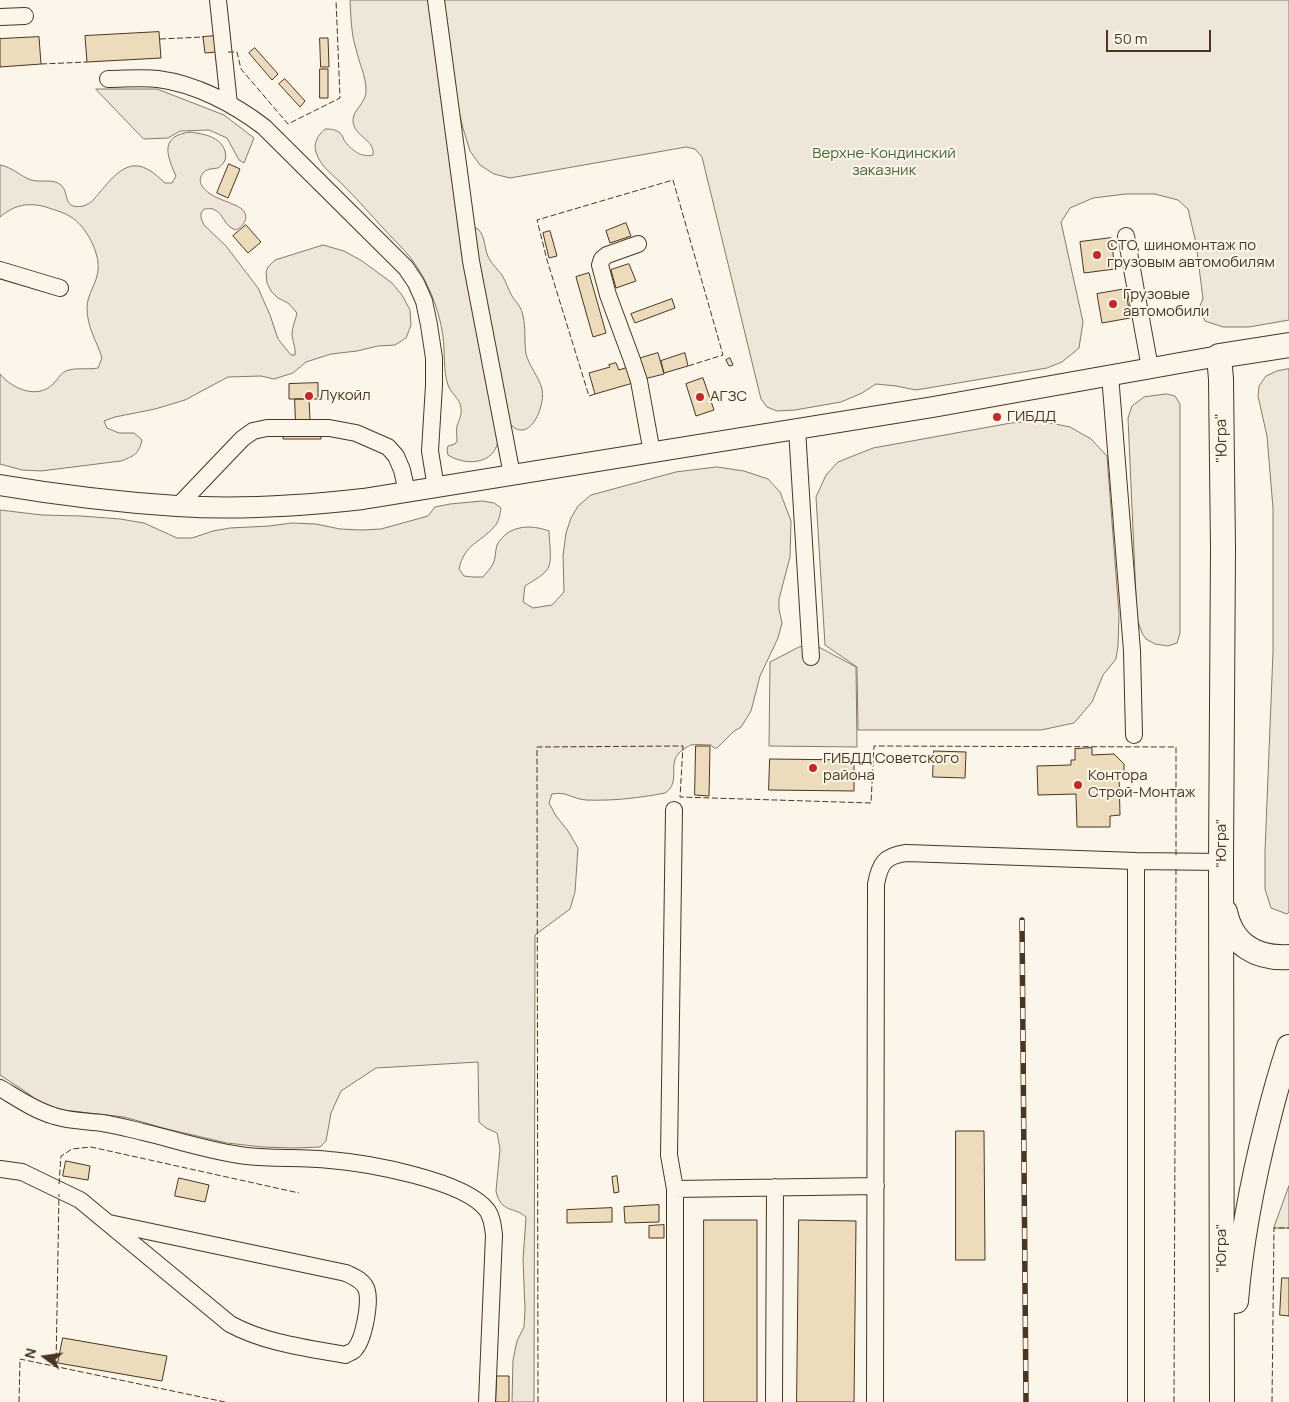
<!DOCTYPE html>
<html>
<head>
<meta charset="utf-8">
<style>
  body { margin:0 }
  #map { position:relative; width:1289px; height:1402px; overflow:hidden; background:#fbf6e9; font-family:Manrope,sans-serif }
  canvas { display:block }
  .north { position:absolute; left:20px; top:1332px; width:50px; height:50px; -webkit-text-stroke:4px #fbf6e9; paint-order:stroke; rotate:284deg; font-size:14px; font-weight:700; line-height:20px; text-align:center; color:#4a3520 }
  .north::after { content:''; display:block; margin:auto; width:18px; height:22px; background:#4a3520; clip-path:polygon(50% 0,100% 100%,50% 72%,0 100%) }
  .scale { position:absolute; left:1106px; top:30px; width:105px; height:22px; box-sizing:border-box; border:2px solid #4a3520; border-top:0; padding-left:6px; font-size:15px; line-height:18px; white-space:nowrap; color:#4a3520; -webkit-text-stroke:4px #fbf6e9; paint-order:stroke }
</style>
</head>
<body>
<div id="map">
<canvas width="1289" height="1402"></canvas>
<div class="north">N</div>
<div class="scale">50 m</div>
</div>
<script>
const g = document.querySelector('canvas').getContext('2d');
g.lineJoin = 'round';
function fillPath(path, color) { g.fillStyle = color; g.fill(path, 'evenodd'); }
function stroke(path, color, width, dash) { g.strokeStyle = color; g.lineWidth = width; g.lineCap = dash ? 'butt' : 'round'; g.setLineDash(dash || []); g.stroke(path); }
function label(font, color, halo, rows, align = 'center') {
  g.font = font + ' Manrope,sans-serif'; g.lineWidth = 4; g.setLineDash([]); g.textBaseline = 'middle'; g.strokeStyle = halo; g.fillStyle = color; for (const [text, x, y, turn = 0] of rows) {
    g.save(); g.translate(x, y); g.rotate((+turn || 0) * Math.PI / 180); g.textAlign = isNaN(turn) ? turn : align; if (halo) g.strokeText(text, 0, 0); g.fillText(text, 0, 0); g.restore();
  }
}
const green = new Path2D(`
  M350 0H430L498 440C495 465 465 466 448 455L447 450 448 446 455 444 457 441C457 436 456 430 457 426 459 420 462 415 461 408 460 398 451 394 448 385 443 371 445 351 443 336 439 308 427 279 410 257 402 247 392 238 384 229 371 215 358 200 345 187 335 176 320 167 316 152 313 143 318 135 325 129 330 129 335 129 340 133 342 135 343 137 344 140 351 150 361 158 373 155 375 139 354 137 353 121 352 110 367 103 366 90 366 76 359 63 356 49 351 33 351 17 350 0Z
  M444 0H1289V320L1249 327H1223L1205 321 1199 308 1203 299 1196 243 1188 209 1178 200 1155 194H1126L1093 198 1070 208 1061 222 1083 322 1079 348 1062 362 1047 368 916 390 896 386 876 384 862 393 841 402 795 410 777 411 767 407 761 399 702 157 695 149 686 147 510 178 494 174 480 165 470 151 463 128 451 78Z
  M190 132C203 134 220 136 225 151 226 155 226 159 224 162 222 165 220 167 218 168 217 168 211 169 210 169 203 170 197 179 202 186 207 194 219 199 228 202 233 205 237 205 242 209 250 217 244 226 236 230 224 227 224 213 213 209 210 208 207 209 204 209L201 213V218L204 225 226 246 258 288 270 315 278 339 291 355H295C296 347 292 341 292 334 292 327 296 319 297 313L288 303 278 298 271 291 267 283 266 272 268 267 275 260 323 245 344 251 362 261 392 283 402 295 410 310 411 325 406 338 395 345 378 346 357 351 331 354 306 362 293 373 274 379 261 376 228 377 185 400 155 409 115 417 104 421 107 428 119 433H134L142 440C139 454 134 456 121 461L41 471 22 470 0 464V374C12 389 37 399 52 385 58 380 59 374 66 371 76 367 87 370 98 368L102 358C96 339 87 328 87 307 87 295 97 283 98 270 100 253 86 226 71 217 64 212 54 210 46 207 28 202 14 205 0 217V165C12 167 20 176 31 180 41 183 53 178 61 185 70 193 62 210 83 206 91 204 95 198 100 192 112 178 127 158 147 169 154 172 160 179 165 183H172L176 176C166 154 160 136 190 132Z
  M474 227C487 231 483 251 490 260 493 265 498 270 502 275 506 282 508 289 512 296 516 302 522 308 523 316 526 328 524 341 526 354 529 366 539 377 542 389 546 408 527 449 507 420L471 229Z
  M1289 369V912L1287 914 1271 908 1265 889V851L1273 652V508L1267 436 1258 396 1259 386 1266 376 1277 371Z
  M1167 394 1175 396 1180 404V633L1177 643 1168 646 1155 644 1146 639 1142 633 1137 619 1128 418 1132 406 1144 397Z
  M1041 421 1070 427 1091 439 1107 456 1119 614 1118 646 1116 659 1103 675 1092 702 1074 723 1041 730H858L857 667 825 645 816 497 826 475 838 462 873 448 1011 423Z
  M717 467 744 471 768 479 780 492 791 521 790 557 779 599V609L782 623 778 638 760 676 751 711 741 727 733 732 717 748H714L711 745C705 745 697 744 691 745 690 745 684 749 684 749 664 761 683 781 665 793 639 798 613 801 586 800 572 799 567 791 552 794L549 803 556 816 568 831 578 848 575 892 570 909 535 935 534 1402H512L513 1360 517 1341 524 1327 525 1310 523 1260 526 1217C514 1206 501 1214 496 1191L500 1149 497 1133 486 1128 479 1122 478 1062 376 1068 341 1091 331 1113 326 1141 320 1147 294 1148 262 1147 227 1143 167 1129 124 1117 63 1110 38 1102 29 1094 0 1075V510L42 515 81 516 120 519 144 523 177 538H192L213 531 230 528 269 526 292 523 316 524 340 529 362 530 381 529 428 516 435 507 450 504 482 501 494 503 501 508C500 515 499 522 494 527 479 544 465 543 459 569L464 576 472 577H483C486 573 491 568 493 564 496 558 495 551 497 545 508 525 530 524 549 531 549 540 552 557 549 566 546 575 532 581 525 586L523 602 533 608 552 605 564 592 563 556 566 533 571 518 578 506 591 495 676 472Z
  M1289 1186V1228H1274Z`);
fillPath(green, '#ede6d9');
stroke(green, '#887966', 1);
const parking = new Path2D(`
  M96 89H157L224 115 254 138 244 163 239 160 227 138 209 130 180 131 168 138 144 139Z
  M817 646 856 667 857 747 769 746 770 662 799 647Z`);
fillPath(parking, '#ede7d9');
stroke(parking, '#887966', 1);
const building = new Path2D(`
  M159 32 161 58 87 62 85 36Z
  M215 36 216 52 205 53 203 37Z
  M39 37 41 64 0 67V39Z
  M320 38H328L329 67H321Z
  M255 48 278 74 272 80 249 53Z
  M320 69H328V98H320Z
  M285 79 305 101 300 107 279 84Z
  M229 164 240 169 228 198 217 193Z
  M626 223 631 236 610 243 606 231Z
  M246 225 261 242 248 253 233 236Z
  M550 231 557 256 549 258 543 233Z
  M1111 238 1115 269 1084 273 1080 242Z
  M629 264 636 281 616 288 611 270Z
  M589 273 606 333 593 337 576 277Z
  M1126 289 1130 318 1102 323 1097 294Z
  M672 299 675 308 635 323 631 314Z
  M658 353 664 374 644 379 638 359Z
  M685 353 688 366 664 373 661 361Z
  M730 358 733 365 729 366 726 360Z
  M616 363 619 370 628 367 633 383 595 394 589 373 610 367 609 365Z
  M703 378 714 410 696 416 686 384Z
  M318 383V399H289V384Z
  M295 399H309L310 420H321V439H283V420H295Z
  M696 746H710L709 796 695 795Z
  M1092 748V755L1114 754 1124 764V776H1119L1120 815 1110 816V827H1077L1076 794 1038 795 1037 766 1071 765V760H1075V749Z
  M934 751 966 752 965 778 933 777Z
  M770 759 854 760V791L769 790Z
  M956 1131H984L985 1260H956Z
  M66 1161 90 1166 88 1180 63 1176Z
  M617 1176 619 1192 614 1193 612 1177Z
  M179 1178 209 1185 205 1202 175 1196Z
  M659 1205V1222L625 1223 624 1207Z
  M612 1208V1222L567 1223V1210Z
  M704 1220H757V1402H704Z
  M799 1220 856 1221 854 1402H797Z
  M664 1225V1238H649V1226Z
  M1282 1278H1289V1316L1280 1315Z
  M63 1338 167 1356 162 1381 58 1363Z
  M497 1376H509V1402H496Z`);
fillPath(building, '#ecdcbc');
stroke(building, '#4a3520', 1);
const minor = new Path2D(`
  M218 0 229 104
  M436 0 471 261 512 475
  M0 17 25 16
  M108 79C124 79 142 77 158 79 196 84 234 104 264 127L406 268 416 283 424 301 429 325 434 358V385L430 451 436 488
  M1126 236 1150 368
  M638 244 607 255 602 259 600 265 608 295 632 360 639 381 652 453
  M0 270 60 288
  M1110 375 1132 651 1134 735
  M797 429 811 657
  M178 506 242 439 253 431 267 428H329L356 433 388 447 396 456 402 470 407 492
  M674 810 669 1155 675 1189V1402
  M0 1088C17 1098 34 1110 54 1116 69 1121 86 1121 102 1123 116 1125 130 1129 143 1132 177 1140 212 1152 247 1156 274 1159 302 1157 330 1160 367 1163 464 1180 487 1210 492 1217 493 1226 494 1235L487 1402
  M0 1169 22 1172 80 1200 230 1324C265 1343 306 1348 345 1355 348 1353 353 1352 355 1349 364 1339 370 1304 367 1291 365 1281 354 1277 346 1273L109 1223
  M675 1189 876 1186
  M774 1402 775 1187
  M875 1402 876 884C880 864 884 856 906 853L1136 861 1221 862
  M1136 1402V861`);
const major = new Path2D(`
  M0 485C59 495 118 502 177 506 239 510 301 506 363 499L933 407 1219 356`);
const highway = new Path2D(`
  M1225 912C1232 945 1257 959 1289 957
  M1236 1301C1241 1240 1253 1179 1268 1120 1274 1096 1281 1071 1289 1047
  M1222 1402 1221 862 1223 549 1221 379 1219 356 1289 345`);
stroke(minor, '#4a3520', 18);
stroke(major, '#4a3520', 22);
stroke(highway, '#4a3520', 26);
stroke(minor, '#fbf6e9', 16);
stroke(major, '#fbf6e9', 20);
stroke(highway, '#fbf6e9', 24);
const rail = new Path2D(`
  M1022 920 1026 1402`);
stroke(rail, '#4a3520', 5.5);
stroke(rail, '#fbf6e9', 4, [11]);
stroke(new Path2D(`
  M160 39 203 37V38
  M228 52H237L241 69 288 124 340 98 336 0
  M41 64 87 62
  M595 394 589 396 547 260 537 220 673 180 723 355 688 366
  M59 1184 61 1156 72 1149 91 1147 299 1193
  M56 1367 59 1194
  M19 1402 20 1359 225 1402
  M538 1402 537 747 683 746 680 797 871 803 874 746 1176 747V857
  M1174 1402 1176 867
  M1272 1402 1274 1228H1289`), '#4a3520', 1, [6, 2.5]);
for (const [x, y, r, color] of [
  [1097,255,5,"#c62828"],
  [1113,304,5,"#c62828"],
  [309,396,5,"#c62828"],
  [700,397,5,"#c62828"],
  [997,417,5,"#c62828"],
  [813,768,5,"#c62828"],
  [1078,785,5,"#c62828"]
]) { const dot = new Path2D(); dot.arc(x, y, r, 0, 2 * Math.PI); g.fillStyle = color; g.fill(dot); stroke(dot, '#fbf6e9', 2); }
label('15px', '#436837', '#fbf6e9', [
  ["Верхне-Кондинский",884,154],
  ["заказник",884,171]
]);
label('15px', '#4a3520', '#fbf6e9', [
  ["СТО, шиномонтаж по",1107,246],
  ["грузовым автомобилям",1107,263],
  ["Грузовые",1123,295],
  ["автомобили",1123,312],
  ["Лукойл",319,396],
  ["АГЗС",710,397],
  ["ГИБДД",1007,417],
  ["ГИБДД Советского",823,759],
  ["района",823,776],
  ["Контора",1088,776],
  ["Строй-Монтаж",1088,793]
], 'left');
label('15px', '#4a3520', '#fbf6e9', [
  ["\"Югра\"",1222,438,-91],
  ["\"Югра\"",1222,843,-90],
  ["\"Югра\"",1222,1248,-90]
]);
</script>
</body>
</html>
